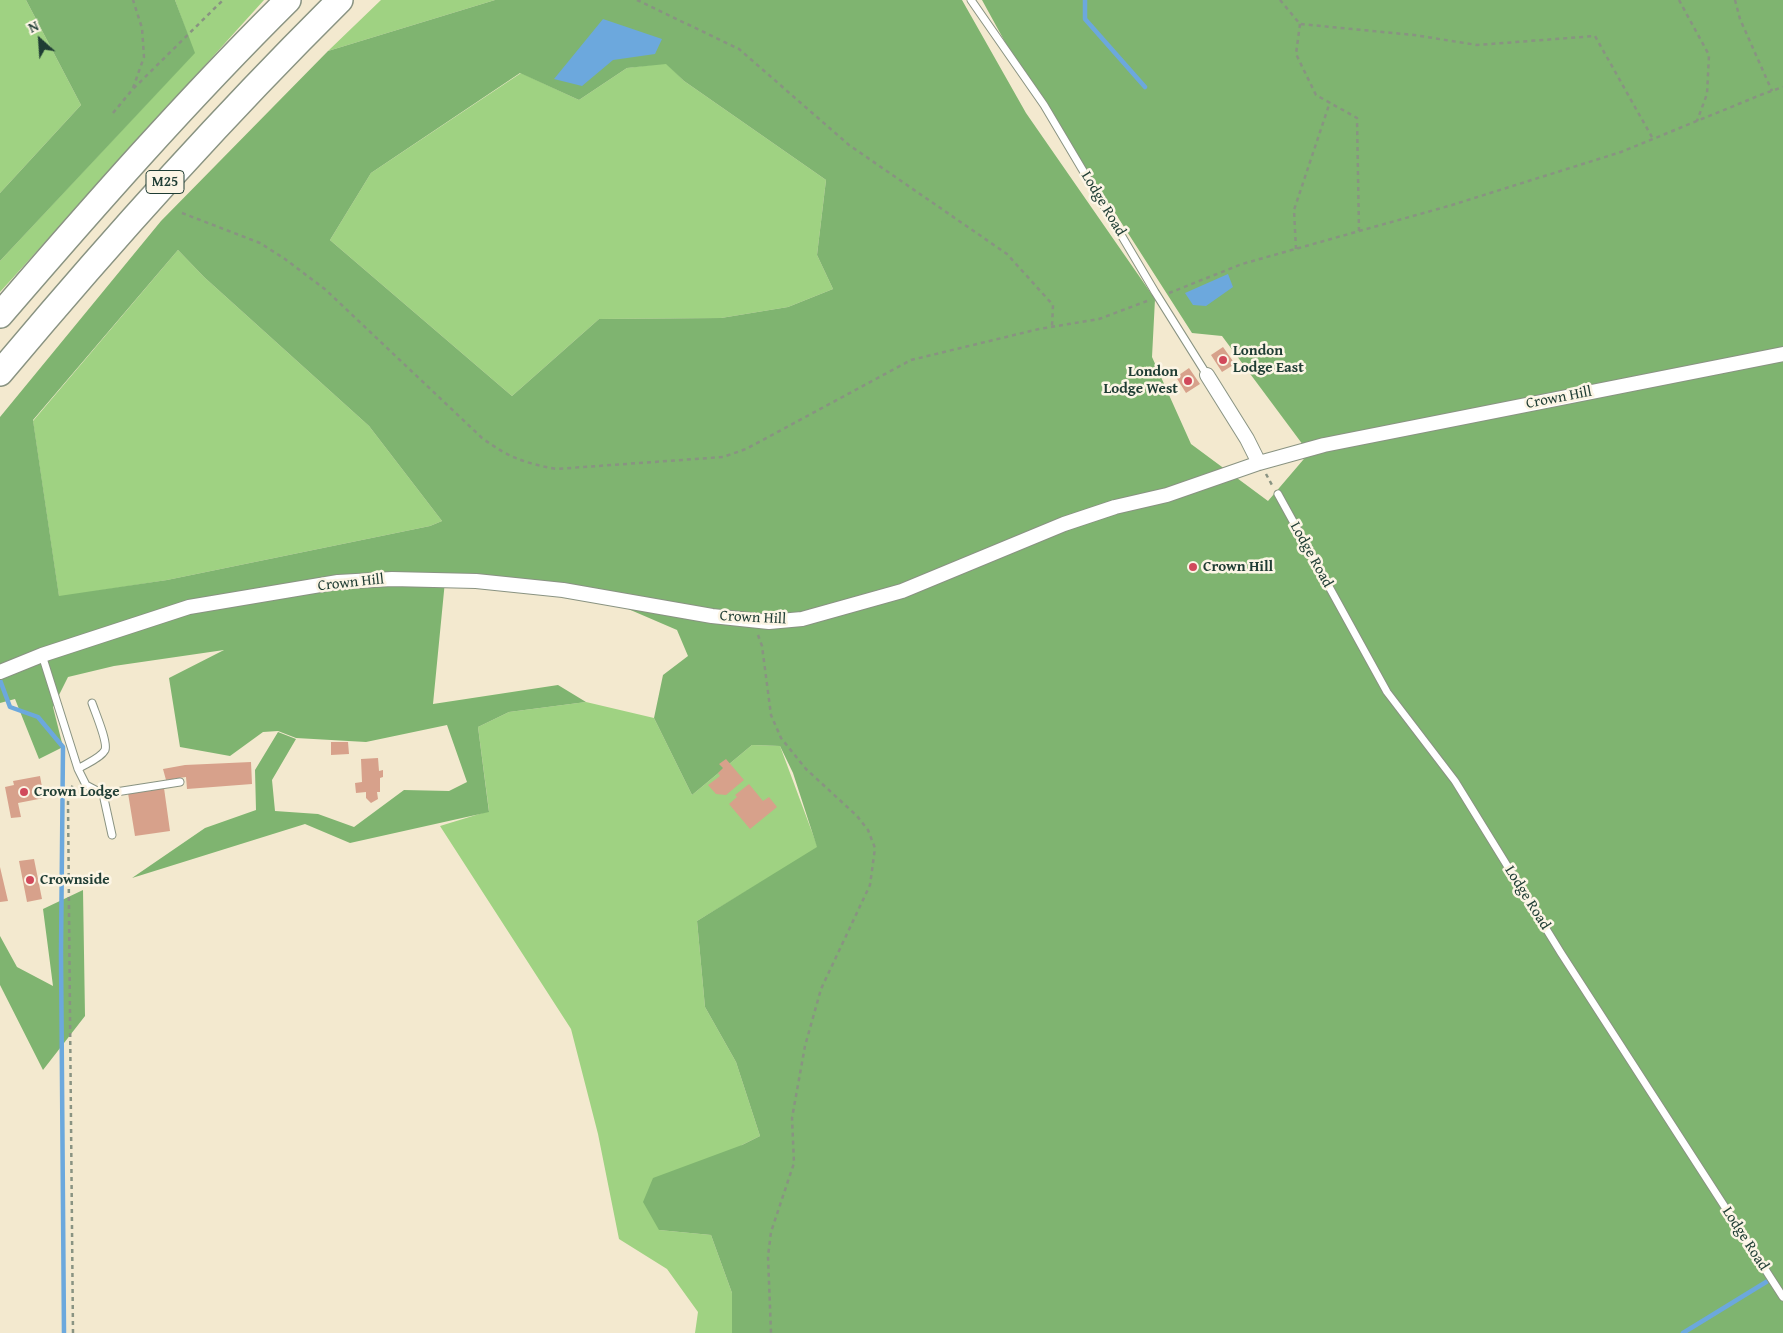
<!DOCTYPE html>
<html>
<head>
<meta charset="utf-8">
<style>
  body { margin:0 }
  #map { position:relative; width:1783px; height:1333px; overflow:hidden; background:#f3e9cf; font-family:"Gentium Book Plus",serif }
  canvas { display:block }
  .north { position:absolute; left:15px; top:15px; width:50px; height:50px; -webkit-text-stroke:4px #fcf5e5; paint-order:stroke; rotate:334deg; font-size:14px; font-weight:700; line-height:20px; text-align:center; color:#1f3d34 }
  .north::after { content:''; display:block; margin:auto; width:18px; height:22px; background:#1f3d34; clip-path:polygon(50% 0,100% 100%,50% 72%,0 100%) }
</style>
</head>
<body>
<div id="map">
<canvas width="1783" height="1333"></canvas>
<div class="north">N</div>
</div>
<script>
const g = document.querySelector('canvas').getContext('2d');
g.lineJoin = 'round';
function fillPath(path, color) { g.fillStyle = color; g.fill(path, 'evenodd'); }
function stroke(path, color, width, dash) { g.strokeStyle = color; g.lineWidth = width; g.lineCap = dash ? 'butt' : 'round'; g.setLineDash(dash || []); g.stroke(path); }
function label(font, color, halo, rows, align = 'center') {
  g.font = font + ' "Gentium Book Plus",serif'; g.lineWidth = 5; g.setLineDash([]); g.textBaseline = 'middle'; g.strokeStyle = halo; g.fillStyle = color; for (const [text, x, y, turn = 0] of rows) {
    g.save(); g.translate(x, y); g.rotate((+turn || 0) * Math.PI / 180); g.textAlign = isNaN(turn) ? turn : align; if (halo) g.strokeText(text, 0, 0); g.fillText(text, 0, 0); g.restore();
  }
}
fillPath(new Path2D(`
  M0 0H26L81 105 0 193Z
  M175 0H264L0 292V261L194 53Z
  M381 0H495L328 51Z
  M666 63 684 81 826 180 817 255 833 289 788 307 721 318 599 319 512 396 330 240 371 173 521 73 579 100 627 68Z
  M178 250 204 277 369 426 442 521 430 526 167 580 59 597 33 421Z
  M586 702 654 718 692 795 752 745 780 746 818 848 697 921 705 1007 736 1062 760 1136 742 1145 659 1230 711 1235 732 1293V1333H695L698 1312 667 1269 619 1239 598 1134 571 1029 440 826 489 811 478 727 509 712Z`), '#9fd282');
fillPath(new Path2D(`
  M26 0H175L195 53 0 261V193L81 105Z
  M495 0H962L1026 113 1155 299 1152 357 1191 444 1268 501 1309 453 1222 336 1192 333 1101 191 1039 104 982 0H1783V1333H732V1293L711 1235 659 1230 643 1202 653 1178 742 1145 760 1136 736 1062 705 1007 697 921 817 847 793 773 780 746 752 745 692 795 654 718 663 675 688 656 677 630 598 596 445 581 433 704 558 685 586 702 509 712 478 727 489 812 350 843 305 824 132 878 205 828 256 810 255 770 278 732 296 739 272 780 275 811 318 814 354 827 404 790 449 791 467 782 447 725 366 742 296 738 278 731 263 732 230 756 180 747 169 678 224 650 114 666 68 677 53 707 63 747 39 759 15 699 0 703V417L161 221 328 51ZM666 64 684 81 826 180 817 255 833 289 788 307 721 318 599 319 512 396 330 240 371 173 520 73 579 100 627 68ZM178 250 204 277 369 426 442 521 430 526 167 580 59 596 33 420Z
  M83 890 85 1016 43 1070 0 985V936L17 967 53 986 43 909Z`), '#7fb470');
fillPath(new Path2D(`
  M603 19 662 39 655 54 613 60 582 86 554 79Z
  M1228 274 1233 287 1206 306 1193 305 1185 293Z`), '#6ca8dd');
stroke(new Path2D(`
  M1085 0V19L1145 87
  M0 680 10 707 38 717 63 747 61 952 64 1333
  M1683 1333 1771 1279`), '#6ca8dd', 4.5);
fillPath(new Path2D(`
  M1223 347 1235 364 1222 372 1211 355Z
  M1189 368 1200 384 1186 393 1176 377Z
  M331 742H348L349 754 331 755Z
  M378 758 379 771 383 770V777L380 778V792H377L378 799 371 803 366 798V792L356 793 355 783 362 782 361 759Z
  M726 759 744 780 726 795 716 794 708 785 720 776 718 773 723 768 719 764Z
  M251 762 252 784 187 789 186 777 166 780 163 769 185 765Z
  M40 776 44 798 18 803 21 817 11 818 5 787 14 785 13 781Z
  M749 784 763 801 769 797 777 807 750 829 729 804 737 797 735 795Z
  M164 788 170 831 135 836 128 793Z
  M34 859 42 899 27 902 19 861Z
  M0 867 8 901 0 902Z`), '#d7a18b');
const service = new Path2D(`
  M971 0 1044 105 1155 292 1207 375
  M1278 494 1387 692 1455 781 1561 953 1783 1297
  M42 655 78 769 86 785 103 794 112 835
  M78 769C85 764 101 758 105 750 108 742 95 712 92 703
  M103 794 180 782`);
const minor = new Path2D(`
  M1207 375 1247 439 1259 463
  M0 672 42 655 189 607 338 582 392 579 476 581 563 590 712 616 769 622 802 619 902 591 1064 524 1115 507 1167 495 1259 463 1324 445 1783 354`);
const motorway = new Path2D(`
  M0 315C93 207 187 100 288 0
  M0 373C108 244 220 119 340 0`);
stroke(service, '#899382', 9);
stroke(minor, '#899382', 16);
stroke(motorway, '#899382', 28);
stroke(new Path2D(`
  M637 0 739 49 849 145 1007 254 1053 305 1052 326
  M1280 0 1300 24 1414 35 1477 45 1595 36 1653 139
  M1679 0 1709 55 1707 94 1697 121
  M1735 0 1740 19 1772 91
  M1300 24 1296 54 1316 95 1357 118 1359 231
  M133 88 144 57 142 28 133 0
  M113 113 132 90 223 0
  M182 213 260 243 285 259 326 290 482 438C508 457 524 463 556 469L723 457 746 449 911 360 1039 329 1099 319 1147 301
  M1296 249 1294 210 1330 102
  M1169 293 1242 264 1452 205 1621 152 1763 94 1783 87
  M1266 474 1272 485
  M758 635 762 646 771 715 781 738 806 769 857 816 868 830 875 848 870 885 821 989 805 1046 792 1118 794 1163 771 1232 768 1256 771 1333
  M73 1333 68 802 73 783`), '#899382', 2.5, [4, 4]);
stroke(service, '#fff', 7);
stroke(minor, '#fff', 14);
stroke(motorway, '#fff', 25);
for (const [x, y, r, color] of [
  [1223,360,5,"#d1495b"],
  [1188,381,5,"#d1495b"],
  [1193,567,5,"#d1495b"],
  [24,792,5,"#d1495b"],
  [30,880,5,"#d1495b"]
]) { const dot = new Path2D(); dot.arc(x, y, r, 0, 2 * Math.PI); g.fillStyle = color; g.fill(dot); stroke(dot, '#fcf5e5', 2); }
for (const [x, y, w] of [
  [165,182,38]
]) { const box = new Path2D(); box.roundRect(x - w / 2, y - 11.5, w, 23, 4); g.fillStyle = '#fcf5e5'; g.fill(box); stroke(box, '#1f3d34', 1); }
label('bold 14px', '#1f3d34', null, [
  ["M25",165,182]
]);
label('15px', '#1f3d34', '#fcf5e5', [
  ["Lodge Road",1103,204,59],
  ["Crown Hill",1559,398,-11],
  ["Lodge Road",1311,555,61],
  ["Crown Hill",351,583,-6],
  ["Crown Hill",753,618,3],
  ["Lodge Road",1527,898,58],
  ["Lodge Road",1745,1239,57]
]);
label('bold 15px', '#1f3d34', '#fcf5e5', [
  ["London",1233,351],
  ["Lodge East",1233,368],
  ["London",1178,372,"right"],
  ["Lodge West",1178,389,"right"],
  ["Crown Hill",1203,567],
  ["Crown Lodge",34,792],
  ["Crownside",40,880]
], 'left');
</script>
</body>
</html>
